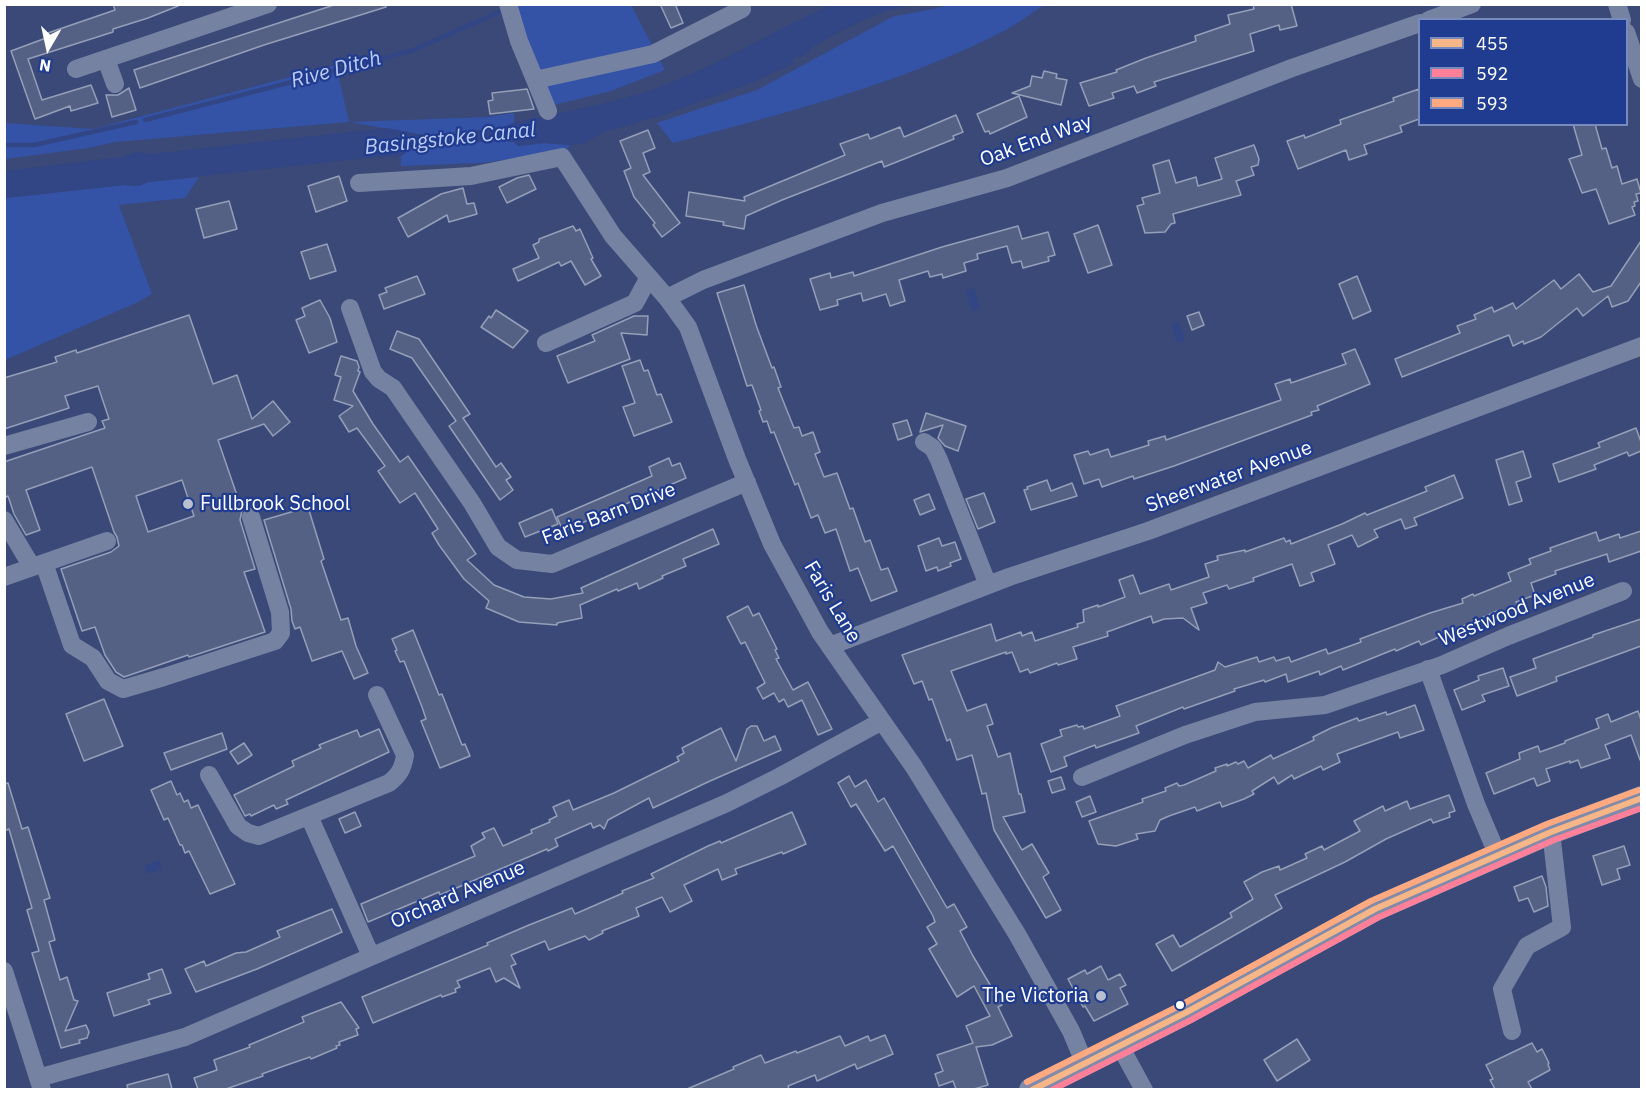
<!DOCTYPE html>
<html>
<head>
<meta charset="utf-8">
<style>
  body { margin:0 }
  #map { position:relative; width:1646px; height:1094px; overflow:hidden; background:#3a4977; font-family:"IBM Plex Sans",sans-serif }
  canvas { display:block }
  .frame { position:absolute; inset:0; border:6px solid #fff; pointer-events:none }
  .legend { position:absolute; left:1418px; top:18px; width:210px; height:108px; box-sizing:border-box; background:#203c91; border:2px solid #798abd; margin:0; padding:8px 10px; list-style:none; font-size:18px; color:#fff }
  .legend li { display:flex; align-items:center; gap:12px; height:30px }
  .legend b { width:30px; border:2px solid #798abd }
  .north { position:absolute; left:18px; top:18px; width:60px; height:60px; -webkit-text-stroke:4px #203c91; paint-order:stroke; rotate:189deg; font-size:16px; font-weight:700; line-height:24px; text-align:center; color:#fff }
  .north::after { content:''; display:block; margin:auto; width:21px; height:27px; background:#fff; clip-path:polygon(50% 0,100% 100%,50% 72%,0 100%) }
</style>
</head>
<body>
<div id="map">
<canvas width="1646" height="1094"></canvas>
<div class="frame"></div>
<ul class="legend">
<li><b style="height:8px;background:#f7b688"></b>455</li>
<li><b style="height:8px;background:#ff8098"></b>592</li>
<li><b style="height:8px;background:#ffa980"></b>593</li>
</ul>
<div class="north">N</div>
</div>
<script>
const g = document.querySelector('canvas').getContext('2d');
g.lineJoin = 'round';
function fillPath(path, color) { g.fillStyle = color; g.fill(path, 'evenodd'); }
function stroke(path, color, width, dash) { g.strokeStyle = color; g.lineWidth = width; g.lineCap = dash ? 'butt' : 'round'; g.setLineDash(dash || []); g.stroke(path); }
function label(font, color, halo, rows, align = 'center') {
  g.font = font + ' "IBM Plex Sans",sans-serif'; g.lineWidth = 4.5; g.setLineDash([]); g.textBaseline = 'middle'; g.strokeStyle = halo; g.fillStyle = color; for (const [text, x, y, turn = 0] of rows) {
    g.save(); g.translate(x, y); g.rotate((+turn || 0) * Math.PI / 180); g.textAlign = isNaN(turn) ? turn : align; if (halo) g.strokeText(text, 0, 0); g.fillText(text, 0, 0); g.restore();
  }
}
fillPath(new Path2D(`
  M512 5H631L665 70 611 91 550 106Z
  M952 5H1044C1030 14 1016 25 1002 32 898 85 784 113 673 143L657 123 757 90 892 17Z
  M336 65 349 122 488 117 514 113V123L501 128 428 136 349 122 115 142 88 148 5 159 4 123 93 129Z
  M501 140 514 142 519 146 544 143 570 145 566 151 482 163 401 166V156L411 149Z
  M199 177 185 198 119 205 152 294 136 303 5 360V198L124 185 138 186 148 182Z`), '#3453a7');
fillPath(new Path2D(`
  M831 5H907C899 9 892 9 884 12 858 21 835 34 811 48 808 55 801 57 794 58L792 64 786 67 756 81 663 115 604 132 584 144 570 145 544 143 518 146 514 142 501 140 429 147 411 149 401 156 367 158 148 182 138 186 124 185 5 198 4 171 122 157 136 152 150 154 387 128 428 136 501 128 514 123C562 112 611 104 657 88 717 66 773 31 831 5Z
  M974 288 980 308 972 311 966 291Z
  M1179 322 1185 340 1177 343 1171 325Z
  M159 860 162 869 147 874 144 866Z`), '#324584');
stroke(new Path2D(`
  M145 120 411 51 506 9
  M4 145H34L136 122`), '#324584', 4.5);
const building = new Path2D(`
  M113 4H178V6L148 18 113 29V32L28 59 42 100 91 85 98 103 71 111 70 106 35 119 11 51 46 38 45 34 115 10Z
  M337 4H386V7L264 45 140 88 134 70Z
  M660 4H675L683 23 671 28Z
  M1253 4H1291L1297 26 1280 30 1279 25 1250 34 1254 51 1154 82 1156 86 1137 93 1134 86 1112 93 1114 98 1089 106 1080 83 1117 72 1116 70 1146 58 1196 41 1195 36 1230 24 1228 15 1254 9Z
  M1044 71 1057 74 1056 78 1067 80 1061 105 1012 93 1030 86 1032 76 1042 78Z
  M129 88 136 110 112 117 106 95H118Z
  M527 89 534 109 490 114 488 101 493 100 492 93Z
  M1419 89V119L1400 126 1402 132 1364 145 1367 154 1349 160 1346 150 1298 169 1287 141 1304 135 1305 138 1341 124 1340 120 1394 101 1393 98Z
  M1019 96 1027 117 990 134 989 131 985 132 977 114Z
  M956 115 963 132 953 136 954 139 884 167 882 161 782 200 746 216 744 229 723 225 724 222 686 216 689 192 745 201 744 197 845 155 840 144 868 134 870 139 900 127 904 137Z
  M1573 124H1595L1602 149 1606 148 1612 168 1617 166 1622 184 1637 179 1641 193 1636 194 1638 201 1634 202 1635 206 1632 207 1635 215 1609 224 1596 189 1582 193 1569 159 1582 155Z
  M648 130 655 148 643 153 650 172 643 175 680 223 662 237 653 225 655 223 634 197 624 171 631 168 620 141Z
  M1254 145 1259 159 1258 165 1251 167 1254 175 1236 181 1241 195 1173 214 1175 223 1171 224 1165 232 1145 233 1137 206 1144 204 1142 198 1160 193 1153 165 1169 160 1176 183 1196 177 1198 186 1222 179 1215 158Z
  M529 175 536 189 507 203 499 187 517 178Z
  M339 176 347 201 316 212 308 186Z
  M463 188 467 204 474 203 477 214 449 222 447 215 408 237 398 218 441 194Z
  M229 201 237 229 204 238 196 209Z
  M1098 225 1112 265 1088 273 1074 234Z
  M573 226 576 231 580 229 593 258 591 259 601 276 585 285 571 261 561 266 559 262 518 281 513 269 539 258 533 245 539 242V239Z
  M1018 226 1022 239 1048 232 1055 255 1048 257 1049 261 1023 268 1021 261 1012 263 1007 246 977 254 978 259 964 263 966 271 943 278 942 274 930 277 928 271 899 280 905 301 890 306 886 294 863 301 861 293 837 300 838 305 820 310 810 279 830 273 831 278 853 272 854 276 942 247Z
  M1641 241V282L1628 301 1612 307 1608 296 1583 316 1577 308 1541 337 1524 344 1523 341 1513 346 1509 335 1402 377 1395 359 1460 333 1457 326 1476 319 1474 315 1492 307 1494 312 1513 303 1516 309 1554 280 1561 289 1579 274 1593 292 1611 286Z
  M327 244 336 271 310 279 301 252Z
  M417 276 425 294 384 309 379 295 387 292 385 288Z
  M1357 276 1371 311 1353 319 1339 284Z
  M744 285 756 325 772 368 774 367 781 387 778 388 794 428 799 427 802 436 813 432 820 452 815 454 824 477 837 473 850 509 853 508 865 542 870 540 881 570 888 568 897 591 871 601 858 568 850 571 836 529 825 533 818 515 811 518 798 483 795 485 774 432 771 433 767 421 763 422 759 411 761 410 752 385 747 386 717 293Z
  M320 300 330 318 337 342 309 353 296 320 305 316 302 308Z
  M496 310 528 331 513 348 481 327 489 316 491 318Z
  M1199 312 1204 325 1192 330 1187 316Z
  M189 315 213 384 237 375 252 419 273 401 290 422 273 436 264 424 218 440 242 510 240 520 255 569 244 572 265 632 189 657 188 655 124 677 116 672 105 655 95 627 82 631 61 569 111 552 119 546 117 537 114 532 92 467 26 490 40 530 26 535 14 514 8 496 4 498V462L105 428 102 421 109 419 98 386 65 396 69 408 4 429V378L57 362 55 357 76 350 77 353ZM182 480 194 516 148 532 136 496Z
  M634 316H648L647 335 621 333 630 359 568 383 557 356 595 341 592 335Z
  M397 331 419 339 470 414 463 418 480 443 496 467 501 463 511 477 506 480 513 490 500 500 449 426 456 421 412 358 390 349Z
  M1355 349 1370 384 1317 406 1319 410 1311 412 1312 415 1174 466 1134 479 1133 476 1102 487 1099 479 1084 484 1074 455 1088 451 1090 455 1108 449 1111 457 1149 445 1148 441 1165 436 1166 440 1281 400 1275 384 1290 379 1291 383 1346 364 1342 354Z
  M341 356 357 361 359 367 358 371 360 372 353 391 373 424 400 462 408 456 476 554 467 560 494 585 524 597 551 599 583 593 581 588 713 529 719 544 683 559 686 566 662 576 663 578 639 589 637 583 618 591 617 589 580 605 582 618 557 623V625L519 622 486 608 489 601 464 579 439 545 432 533 438 529 415 493 400 503 378 471 385 466 357 428 349 432 339 416 353 406 334 400 341 377 335 375Z
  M640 360 644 371 648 370 657 395 661 394 672 422 634 436 623 407 635 403 622 366Z
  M926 413 966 426 958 451 945 446 938 438 943 425 920 432Z
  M907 420 912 435 898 440 893 424Z
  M1636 428 1641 442V451L1629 456 1627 452 1594 465 1596 469 1559 482 1553 464 1600 447 1598 443Z
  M1523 451 1531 477 1516 482 1522 501 1509 505 1496 460Z
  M669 458 672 466 680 463 686 478 563 531 557 517 652 476 649 467Z
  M1454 475 1463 498 1414 518 1417 525 1405 529 1401 519 1374 530 1378 537 1358 547 1352 535 1328 545 1335 564 1311 573 1314 581 1300 586 1292 564 1253 578 1254 581 1229 589 1227 585 1203 593 1207 603 1191 608 1199 630 1183 618 1164 619 1153 623 1151 616 1107 632 1108 636 1073 647 1077 659 1058 665 1057 663 1030 673 1028 669 1020 672 1012 652 1006 654V652L951 671 967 711 986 704 993 724 987 726 998 757 1010 753 1019 794H1021L1025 812 1003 817 1022 850 1032 844 1049 873 1043 877 1061 910 1046 918 994 830 986 793 982 794 972 755 957 760 950 739 947 741 932 699 929 700 922 681 914 684 902 655 991 624 996 641 1021 632 1022 636 1032 632 1035 641 1078 627 1077 624 1084 622 1083 610 1098 605V607L1125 597 1119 580 1133 575 1140 594 1169 584 1171 590 1209 577 1205 564 1218 560 1217 556 1245 550V552L1284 538 1286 542 1290 540 1291 544 1342 524 1365 513 1367 515 1427 491 1425 487Z
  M1047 480 1051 491 1072 483 1077 496 1031 510 1024 490 1028 489 1027 487Z
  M984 493 995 522 978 529 966 499Z
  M929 494 935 509 920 515 914 500Z
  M308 507 324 559 321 561 341 620 348 618 356 646 368 673 354 679 342 651 312 661 300 627 295 629 292 621 291 609 264 520Z
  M552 509 558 524 525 537 519 523Z
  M1641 531V551L1609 562 1607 554 1555 571 1556 574 1531 583 1535 595 1516 602 1518 606 1498 614 1497 611 1421 645 1419 641 1396 651 1395 649 1343 670 1341 666 1320 675 1319 671 1288 682 1286 674 1265 682 1264 680 1234 689 1235 691 1184 709 1183 707 1136 726 1139 733 1096 748 1095 745 1064 757 1067 766 1051 772 1041 744 1062 736 1060 730 1077 725 1078 727 1083 726 1084 729 1120 716 1116 706 1215 670 1218 662 1225 667 1257 657 1259 662 1274 657 1276 661 1289 657 1291 662 1326 649 1328 654 1361 642 1360 639 1430 613 1463 603 1462 599 1473 594 1474 596 1511 581 1508 573 1531 564 1529 559 1551 551 1550 548 1596 532 1599 541 1619 534 1620 538Z
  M939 538 942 546 955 542 961 559 950 563 951 566 938 571 937 567 926 571 918 546Z
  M748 606 753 616 759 613 777 649 775 650 779 658 776 659 793 690 808 682 832 729 818 735 802 700 788 707 784 699 779 702 774 693 763 699 757 688 765 683 745 642 741 644 727 617Z
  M1641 619V646L1556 677 1557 681 1517 696 1510 677 1536 668 1533 659 1593 637V635Z
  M413 630 439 695 442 694 462 745 465 744 470 756 440 768 421 721 426 719 422 707 404 661 400 662 395 651 397 650 392 639Z
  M1503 668 1509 686 1482 695 1485 701 1462 710 1454 690 1479 680 1478 676Z
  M104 699 123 746 84 761 66 714Z
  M1415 705 1424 730 1400 738 1398 732 1337 754 1340 762 1323 770 1321 766 1294 779 1292 775 1278 784 1274 777 1252 791 1254 794 1244 799 1222 807 1220 802 1197 811 1195 807 1169 816 1160 820 1155 831 1136 834 1138 839 1116 846 1098 844 1089 821 1143 802 1142 799 1166 791 1165 788 1177 783 1179 786 1184 785 1216 771 1215 768 1227 764V766L1236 762 1238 764 1244 761 1248 768 1271 755 1273 759 1314 740 1313 737 1331 728 1357 718 1359 721 1386 712 1387 715Z
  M1638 711 1641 720V759L1640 760 1631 735 1605 745 1610 758 1581 768 1578 760 1570 763V761L1546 769 1550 781 1537 786 1534 778 1494 794 1486 773 1520 759 1519 753 1538 746 1540 752 1565 743V741L1599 728 1596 719 1608 714 1611 722Z
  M751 726H757L764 741 775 736 781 750 710 781 653 808 649 798 608 820 604 829 600 825 593 828 591 823 555 839 558 846 548 851 547 849 440 895 439 892 368 922 361 904 475 856 471 846 485 838 482 833 494 828 503 846 532 833 531 830 550 822 549 820 557 816 553 807 569 800 573 810 614 793 679 761 677 757 684 753 682 748 721 728 736 761 747 729Z
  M379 729 389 752 286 800 288 804 276 809 274 805 251 816 250 814 245 816 234 795 294 766 292 761 321 748 319 745 357 730 360 737Z
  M222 733 227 749 171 770 164 753Z
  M244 743 252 755 238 764 230 752Z
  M849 776 855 787 866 780 878 802 884 798 947 908 954 904 967 927 960 931 973 956 1002 1005 998 1007 1012 1036 992 1045 976 1047 988 1085 974 1089H956L953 1081 939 1086 935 1074 943 1071 937 1055 973 1043 966 1026 990 1016 974 986 957 997 940 968 929 949 937 944 927 927 935 922 933 916 893 846 885 851 856 804 851 807 838 783Z
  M1061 777 1065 789 1052 793 1048 781Z
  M171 781 177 795 180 793 184 802 188 800 191 808 198 805 235 884 210 894 189 851 185 853 182 845H180L168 818 164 820 151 790Z
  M8 783 22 829 28 827 50 898 44 900 55 940 49 942 60 980 67 977 74 1000 78 1001 65 1031 86 1025 89 1032 87 1038 79 1040 80 1043 61 1048 32 953 39 951 27 910 32 908 9 829 4 831V784Z
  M1449 795 1455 811 1449 813 1450 817 1433 823 1431 819 1386 839 1345 862 1275 895 1282 908 1172 971 1156 944 1173 935 1180 947 1232 917 1230 913 1253 899 1244 882 1262 872 1279 866 1280 870 1307 858 1305 854 1322 846 1324 850 1360 831 1354 821 1383 806 1385 811 1407 801 1410 809Z
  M1090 796 1096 812 1082 817 1076 802Z
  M355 812 361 826 345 833 339 819Z
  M792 812 806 844 783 854 782 852 735 869 737 874 722 880 718 869 684 885 692 901 670 912 662 897 636 908 639 916 602 931 603 933 589 940 585 936 549 950 545 941 511 955 516 964 511 966 520 988 504 978 496 982 490 968 457 981 460 987 455 989 456 992 442 997 441 995 373 1023 362 997 488 945 487 943 529 925 572 908 575 914 623 893 622 891 654 878 651 874 708 846 720 841 721 843Z
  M1624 846 1630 865 1617 869 1620 879 1602 885 1593 856Z
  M1542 876 1546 887 1548 906 1534 912 1528 898 1519 901 1514 887Z
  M332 909 342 932 257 969 196 992 185 969 204 961 206 966 236 953 246 952 280 937 277 931Z
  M1101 966 1108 980 1120 974 1126 985 1120 988 1128 1004 1094 1021 1085 1006 1083 1007 1068 979 1085 970 1087 974Z
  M162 969 171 993 148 1000 150 1004 114 1016 107 993 150 979 148 974Z
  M341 1002 359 1028 356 1029 358 1035 339 1042 340 1045 336 1046 337 1048 311 1059 310 1057 284 1066 262 1074 263 1076 226 1089H198L194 1078 217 1070 214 1060 250 1047 249 1045 304 1022 302 1017Z
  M885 1035 893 1054 857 1069 855 1064 817 1081 815 1075 788 1086 789 1089H687L734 1069 733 1067 761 1055 765 1063 796 1051 797 1053 840 1036 845 1046 868 1036 870 1041Z
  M1297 1039 1310 1060 1277 1081 1264 1060Z
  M1532 1043 1537 1052 1542 1049 1549 1063 1548 1064 1550 1070 1528 1082 1532 1089H1495L1490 1080 1493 1079 1486 1065Z
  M168 1074 172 1089H128L127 1085Z`);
fillPath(building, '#546185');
stroke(building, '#969fb8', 1.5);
stroke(new Path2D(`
  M508 4 519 41 548 111
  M1617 4 1622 20
  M1429 20 1472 4
  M1626 32 1642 79
  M106 59 115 84
  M76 69 268 4
  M535 80 653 54 742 9
  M359 183 471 176 562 157 613 236 667 298 688 327 737 459 772 544 820 632 914 767 1017 934 1071 1031 1084 1062
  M667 298 703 280 882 213 1007 178 1292 68 1420 23
  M350 308 373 372 379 379 393 388 472 503 498 547 517 560 552 564 747 482
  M546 343 635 303 649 277
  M924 442 933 448 939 460 988 585
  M4 446 88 422
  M4 520 32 567
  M44 563 72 645 93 658 108 681 123 689 164 677 275 641 281 633 280 612 251 517
  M4 577 107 541
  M830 646 1009 577 1148 531 1642 346
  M1428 669 1476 804 1498 856
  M209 775 238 826 248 833 259 836 389 783C399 775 403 769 405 755L377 695
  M1082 777 1185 735 1255 712 1325 705 1442 665 1508 636 1623 591
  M309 816 371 956
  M4 971 42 1090
  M1512 1031 1502 989 1527 946 1562 927 1551 832
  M1120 1046 1144 1090
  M38 1078 185 1037 727 803 779 777 882 721`), '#7682a2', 18);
stroke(new Path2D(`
  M1031 1090 1187 1012 1375 909 1551 832 1642 798`), '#818aa9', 24);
stroke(new Path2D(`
  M1032 1090 1187 1012 1375 909 1551 832 1642 798`), '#f7b688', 6);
stroke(new Path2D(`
  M1052 1090 1191 1020 1379 917 1554 840 1642 808`), '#ff8098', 6);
stroke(new Path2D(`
  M1027 1082 1183 1004 1371 901 1547 824 1639 790`), '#ffa980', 6);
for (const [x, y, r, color] of [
  [188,504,6,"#babfcf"],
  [1101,996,6,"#babfcf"],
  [1180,1005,5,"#fff"]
]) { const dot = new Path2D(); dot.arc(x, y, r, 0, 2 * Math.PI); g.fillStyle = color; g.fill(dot); stroke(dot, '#203c91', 2); }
label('20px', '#fff', '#203c91', [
  ["Oak End Way",1036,141,-20],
  ["Sheerwater Avenue",1229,477,-20],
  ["Faris Barn Drive",609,514,-21],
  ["Faris Lane",832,602,59],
  ["Westwood Avenue",1517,610,-22],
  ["Orchard Avenue",458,895,-23]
]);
label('20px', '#fff', '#203c91', [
  ["Fullbrook School",200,504],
  ["The Victoria",1089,996,"right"]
], 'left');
label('italic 21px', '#bdccf4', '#203c91', [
  ["Rive Ditch",336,70,-15],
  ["Basingstoke Canal",450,139,-6]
]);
</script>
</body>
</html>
